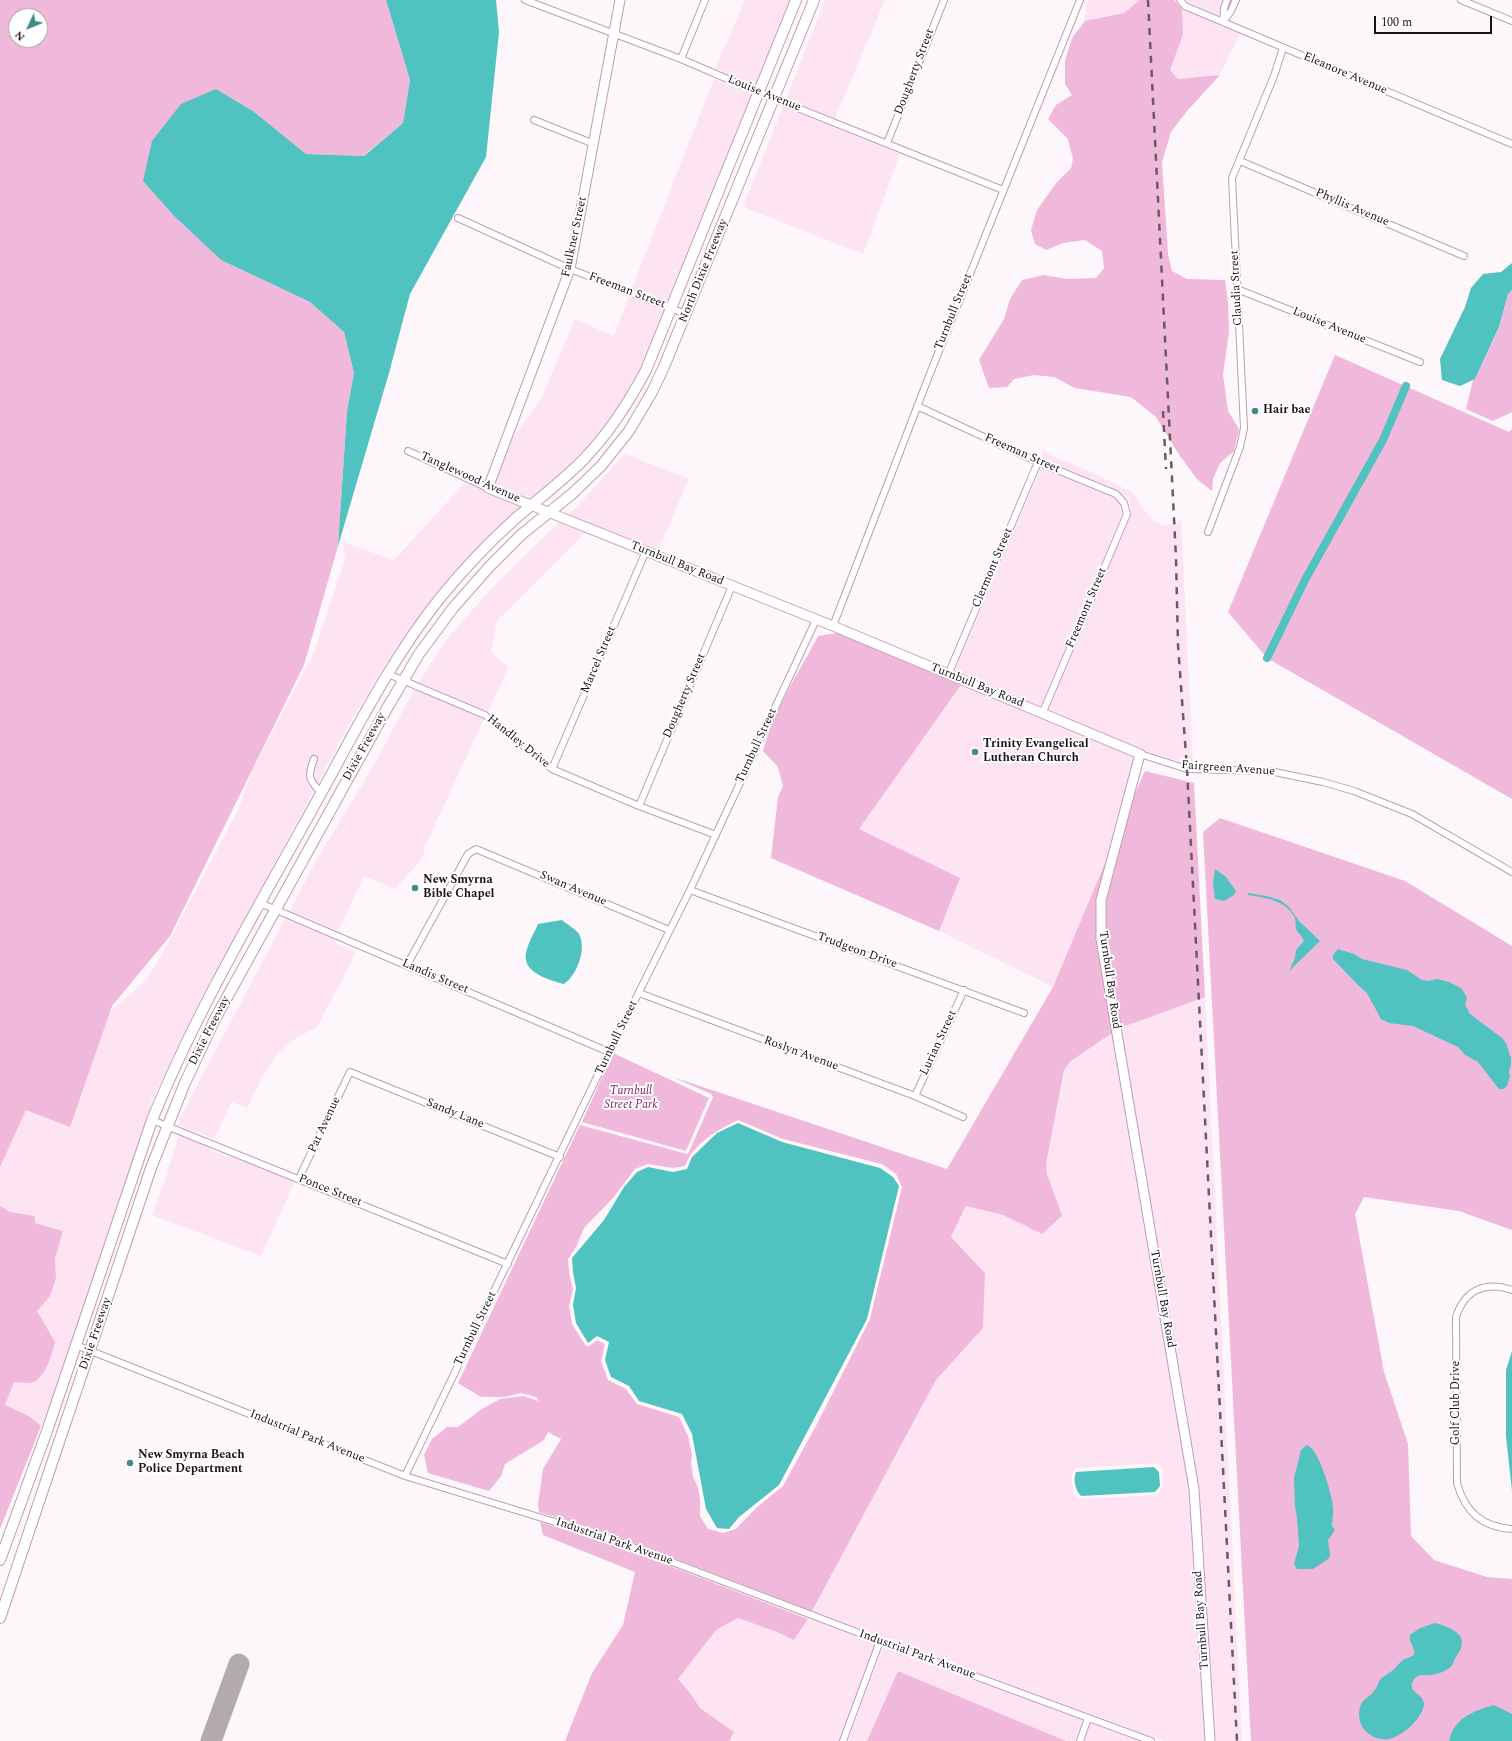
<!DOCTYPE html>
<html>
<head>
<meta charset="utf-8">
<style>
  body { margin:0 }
  #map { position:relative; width:1512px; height:1741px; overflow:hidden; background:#fdf6fa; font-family:Spectral,serif }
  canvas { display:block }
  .north { position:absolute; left:8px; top:8px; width:40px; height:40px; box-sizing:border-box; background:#fff; border:1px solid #a4a0a3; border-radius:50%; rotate:226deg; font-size:11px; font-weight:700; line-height:16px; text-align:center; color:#1c1118 }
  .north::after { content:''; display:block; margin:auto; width:14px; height:18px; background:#428a87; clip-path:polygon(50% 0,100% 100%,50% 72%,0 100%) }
  .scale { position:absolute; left:1374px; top:16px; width:118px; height:18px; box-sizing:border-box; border:2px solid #1c1118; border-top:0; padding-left:5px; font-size:12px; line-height:14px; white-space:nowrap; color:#1c1118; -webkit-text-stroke:3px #fff; paint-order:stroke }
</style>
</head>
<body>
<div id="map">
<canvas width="1512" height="1741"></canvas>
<div class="north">N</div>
<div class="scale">100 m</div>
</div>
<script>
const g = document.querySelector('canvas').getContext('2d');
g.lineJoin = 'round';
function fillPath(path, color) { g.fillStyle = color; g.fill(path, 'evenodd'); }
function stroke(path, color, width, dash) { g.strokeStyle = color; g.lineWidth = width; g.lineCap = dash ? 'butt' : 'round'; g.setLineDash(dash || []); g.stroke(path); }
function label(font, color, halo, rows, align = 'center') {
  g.font = font + ' Spectral,serif'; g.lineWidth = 4; g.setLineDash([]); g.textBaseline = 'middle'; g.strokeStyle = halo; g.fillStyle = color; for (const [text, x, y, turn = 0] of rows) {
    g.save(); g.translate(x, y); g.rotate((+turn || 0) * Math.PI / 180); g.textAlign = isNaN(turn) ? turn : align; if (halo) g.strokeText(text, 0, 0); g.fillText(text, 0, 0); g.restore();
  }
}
fillPath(new Path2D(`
  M745 0H792L758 87 715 69Z
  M825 0H885L835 118 786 99Z
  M1088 0H1140L1124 13 1101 17 1083 24Z
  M1186 0H1223L1219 15 1188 2Z
  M1182 9 1240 34 1220 75 1178 79 1170 70 1183 35Z
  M714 79 754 96 669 302 632 288Z
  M783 107 900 154 863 254 743 207Z
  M629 296 666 310 642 368 612 419 578 460 531 501 494 485 509 443 542 397 575 319 614 336Z
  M1044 449 1051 456 1080 467 1132 492 1138 499 1142 507 1152 520 1164 526 1181 520 1193 764 1172 760 1141 750 1048 710 1131 512 1130 503 1128 497 1126 498 1118 490 1040 458Z
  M625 454 689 479 658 551 568 515 583 500Z
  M1041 468 1113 497 1120 505 1122 514 1041 707 954 672Z
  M464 484H469L523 507 497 530 437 591 391 655 352 719 196 1010 151 1102 150 1114 57 1387 41 1426 29 1416 4 1405 14 1381 29 1383 42 1322 37 1311 50 1296 56 1279 55 1259 63 1231 35 1223V1216L10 1212 0 1206V1160L21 1109 93 1037 111 1011 147 979 161 956 238 810 252 771 313 655 345 559 343 542 394 560Z
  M560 521 640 553 639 555 585 533 497 621 491 651 508 668 488 711 419 682 447 639 491 589Z
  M961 685 1041 716 1135 757 1108 856 1053 987 939 931 959 878 859 829Z
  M414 689 484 719 426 844 422 859 395 889 364 876 338 931 290 911 314 864 377 760Z
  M285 919 335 939 334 942 356 953 317 1027 296 1038 277 1054 262 1078 247 1108 232 1102 214 1139 179 1125 180 1118Z
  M1205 997 1242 1741H1214L1198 1488 1120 1028Z
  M1112 1033 1189 1490 1205 1741H1164L812 1611 936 1380 983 1328 985 1273 951 1237 967 1206 1003 1215 1042 1234 1061 1216 1047 1174 1046 1164 1064 1070 1071 1061ZM1156 1463 1161 1467 1163 1471V1486L1156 1495 1079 1499 1074 1494 1071 1477 1076 1468Z
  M179 1134 210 1147 209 1150 254 1165 295 1181 261 1256 152 1215 166 1178Z
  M738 1618 777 1632 794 1640 808 1619 875 1644 839 1741H729L734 1732 700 1708 690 1693 678 1679 716 1630Z
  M883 1647 1083 1720 1075 1741H1066L898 1671 867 1741H848Z
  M1090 1723 1138 1741H1084Z`), '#fee4f3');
fillPath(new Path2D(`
  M0 0H386L410 80 403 123 363 156 306 154 253 111 216 89 143 181 173 215 221 260 310 302 344 332 354 373 347 411 338 546 304 665 170 936 112 1006 70 1127 26 1110 0 1167ZM16 16H40V40H16Z
  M1140 0H1174L1182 9 1183 35 1170 70 1178 79 1220 75 1187 111 1171 132 1162 162 1168 254 1172 271 1187 279 1225 280 1228 303 1229 332 1223 374 1228 411 1239 429 1234 451 1220 463 1213 479 1212 491 1197 479 1178 453 1156 417 1131 397 1075 388 1054 377 1034 375 1014 379 1007 387 989 388 979 360 1004 319 1010 299 1022 280 1044 275 1067 279 1096 278 1104 268 1102 251 1085 240 1063 243 1046 250 1035 244 1031 230 1037 210 1057 182 1071 168 1073 159 1068 139 1048 119 1056 105 1072 95 1065 84V61L1072 38 1085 21 1124 13Z
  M1512 290V412L1493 421 1466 409 1473 380 1475 379 1499 328 1508 294Z
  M1335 355 1509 432 1512 429V799L1267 658 1228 612Z
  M837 633 961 685 859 829 960 878 939 931 771 858 778 797 783 786 778 767 763 751C774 710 798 674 818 636Z
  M1145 771 1194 783 1205 997 1120 1028 1105 938V900L1131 802Z
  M1220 818 1405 881 1512 946V1230L1459 1211 1364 1197 1355 1214 1384 1372 1408 1444 1411 1536 1434 1560 1487 1577 1512 1579V1741H1251L1203 832Z
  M1108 856 1097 901 1096 940 1112 1033 1071 1061 1064 1070 1046 1164 1047 1174 1062 1216 1042 1234 1003 1215 966 1206 951 1237 985 1273 983 1328 936 1380 812 1611 619 1537 539 1512 538 1504 543 1469 561 1439 548 1432 544 1440 505 1464 501 1476 489 1491 428 1473 424 1455 432 1439 447 1427H458L482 1409 500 1399 523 1396 539 1401 536 1397 521 1393 505 1397H481L458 1383 580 1125 687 1154 689 1152 713 1097 711 1094 673 1077 947 1169 1053 987ZM738 1120 783 1139 882 1164 896 1174 902 1187 870 1319 817 1424 783 1486 756 1508 736 1529 723 1533 708 1529 700 1516V1497L697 1485 693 1477 691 1461 692 1455 688 1436 679 1417 637 1404 626 1389 608 1380 601 1361 605 1344 597 1340 589 1346H586L572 1324 569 1306 573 1289 569 1273 568 1259 576 1247 584 1228 613 1198 635 1169 648 1164 673 1168 685 1166C694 1143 717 1130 738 1120Z
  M613 1053 709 1098 686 1151 582 1122Z
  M0 1206 10 1212 35 1216V1223L63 1231 55 1259 56 1279 50 1296 37 1311 55 1342C52 1354 45 1381 30 1383 25 1383 19 1382 14 1382L5 1405 29 1416 41 1426 0 1529Z
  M540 1522 615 1545 808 1619 794 1640 777 1632 738 1618 716 1630 678 1679 690 1693 700 1708 734 1732 729 1741H565L592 1673 623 1625 635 1572 543 1535Z
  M898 1671 1066 1741H867Z`), '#f0b8da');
fillPath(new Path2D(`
  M386 0H496L499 32 486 157 410 294 389 373 338 546 347 411 354 373 344 332 310 302 221 260 173 215 143 181 152 141 181 104 216 89 253 111 306 154 364 156 403 123 410 80Z
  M1512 263V290L1508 294 1499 327 1475 379 1460 386 1442 380 1440 359 1465 307 1471 288 1483 274 1501 272Z
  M1215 869 1226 877 1236 891 1234 895 1224 901 1215 899 1213 883Z
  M1248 893 1266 896 1280 900 1289 907 1299 921 1320 941 1289 971 1295 958 1296 950 1304 941C1302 935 1297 933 1296 928 1295 925 1296 921 1295 918 1286 900 1266 898 1248 895Z
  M562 920C566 924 576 929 579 934 587 949 577 975 564 984 552 981 528 974 526 960 524 949 534 934 538 924Z
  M1338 949 1354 954 1362 959 1407 970 1422 980 1428 981 1437 979 1449 982 1462 989 1467 998 1465 1005 1470 1014 1502 1038 1506 1043 1511 1058V1064L1509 1072 1510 1076 1507 1086 1504 1089H1499L1478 1062 1465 1055 1458 1047 1413 1026 1389 1023 1381 1019 1367 993 1359 986 1333 959V955Z
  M738 1123 782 1142 880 1168 893 1177 899 1186 867 1319 779 1485 739 1517 729 1529 717 1528 706 1509 692 1434 682 1414 639 1401 629 1386 611 1377 605 1360 609 1342 597 1336 588 1343 576 1323 573 1305 576 1288 573 1272 572 1258 604 1220 624 1187 637 1172 648 1167 673 1172 687 1169 692 1157 717 1133Z
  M1512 1351V1491L1506 1436V1370Z
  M1307 1445C1319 1449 1332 1494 1333 1507 1334 1513 1332 1520 1332 1526L1335 1530 1328 1540 1330 1556 1328 1559 1313 1569H1297L1294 1564 1299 1546 1297 1518 1295 1506 1294 1478 1301 1450Z
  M1154 1467 1159 1472 1160 1486 1155 1492 1081 1496C1075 1490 1073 1479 1076 1472Z
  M1435 1623C1453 1628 1472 1636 1456 1657 1453 1661 1453 1667 1448 1669 1443 1672 1435 1675 1430 1675 1426 1676 1422 1674 1418 1676 1413 1678 1411 1684 1412 1689L1422 1698 1424 1703C1424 1717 1403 1736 1389 1739 1370 1741 1355 1726 1360 1707 1362 1699 1370 1697 1374 1691 1377 1688 1378 1683 1380 1680 1383 1676 1388 1674 1392 1671 1396 1668 1399 1663 1403 1660 1407 1658 1411 1657 1414 1655 1416 1647 1408 1643 1410 1635L1420 1628Z
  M1494 1705 1512 1714V1741H1449C1455 1717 1472 1712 1494 1705Z`), '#50c2bf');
stroke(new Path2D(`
  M1267 658 1305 580 1383 440 1406 386`), '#50c2bf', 8);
stroke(new Path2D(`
  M211 1741 239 1664`), '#b2aaae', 21);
const street = new Path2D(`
  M525 0 681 59 760 93 1003 190
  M1180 0 1185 6 1512 144
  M1461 0 1512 21
  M1223 22 1231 11 1236 0
  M1223 22 1224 8 1227 0
  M681 59 705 0
  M534 120 594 144
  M887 143 944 0
  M1240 161 1464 256
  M458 218 570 269 686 314
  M1237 289 1420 362
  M917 406 1038 462 1116 494 1124 503 1127 514 1043 712
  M408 451 488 488
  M1208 532 1240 447 1244 428 1232 178 1274 76 1283 48
  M833 626 929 376 1080 0
  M388 674 485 715 552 769 639 806 716 835
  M948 675 1038 462
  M1140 754 1187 769 1270 771 1323 782 1354 791 1412 814 1512 872
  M314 759C307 778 309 779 321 793
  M552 769 646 551
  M639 806 732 586
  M690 890 1024 1013
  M260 903 609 1052
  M407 965 468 854 476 849 669 930
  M639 993 915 1096 963 1117
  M915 1096 964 990
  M152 1120 508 1264
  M299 1178 350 1072 560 1157
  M1512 1290C1486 1281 1465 1289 1456 1317L1457 1483C1465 1512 1482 1527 1512 1529
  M76 1345 405 1476 617 1541 880 1641 1151 1741
  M405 1476 609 1052 690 890 816 620
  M843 1741 880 1641
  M1080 1741 1088 1718`);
const secondary = new Path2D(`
  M620 0 570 269 488 488 833 626 1140 754 1101 900V939L1194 1489 1210 1741`);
const primary = new Path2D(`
  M0 1560 47 1431 152 1120C194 1017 250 921 304 824 347 748 385 667 440 598 463 570 488 543 515 519 538 499 563 481 584 459 609 433 629 402 646 370L796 0
  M0 1618 151 1168 184 1085 215 1019 386 710 419 654 453 608 490 566 522 534 572 494 601 466 629 431 652 392 663 369 814 0`);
stroke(street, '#bf9eb2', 8);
stroke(secondary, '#bf9eb2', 11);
stroke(primary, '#bf9eb2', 12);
stroke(street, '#fff', 6);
stroke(secondary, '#fff', 9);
stroke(primary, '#fff', 10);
stroke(new Path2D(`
  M1148 0 1176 558 1178 645 1187 769 1237 1741
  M1163 411 1166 469`), '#665d63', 2.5, [7, 7]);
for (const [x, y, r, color] of [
  [1255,411,4,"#428a87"],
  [975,752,4,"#428a87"],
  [415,888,4,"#428a87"],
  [130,1463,4,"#428a87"]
]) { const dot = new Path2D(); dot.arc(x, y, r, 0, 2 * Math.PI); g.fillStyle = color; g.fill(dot); stroke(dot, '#fff', 1.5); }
label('12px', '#1c1118', '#fff', [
  ["Dougherty Street",915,72,-69],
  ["Eleanore Avenue",1345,74,23],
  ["Louise Avenue",764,94,22],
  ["Phyllis Avenue",1352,208,23],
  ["Faulkner Street",575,237,-78],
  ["North Dixie Freeway",704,271,-68],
  ["Claudia Street",1237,288,-93],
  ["Freeman Street",627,291,21],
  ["Turnbull Street",954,312,-68],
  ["Louise Avenue",1329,326,22],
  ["Freeman Street",1022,454,24],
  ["Tanglewood Avenue",470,478,24],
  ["Turnbull Bay Road",677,564,22],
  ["Clermont Street",993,568,-67],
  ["Freemont Street",1087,608,-67],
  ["Marcel Street",599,660,-67],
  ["Turnbull Bay Road",977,686,22],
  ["Dougherty Street",685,696,-67],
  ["Handley Drive",518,742,39],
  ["Turnbull Street",757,746,-65],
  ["Dixie Freeway",365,747,-61],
  ["Fairgreen Avenue",1228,769,4],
  ["Swan Avenue",573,889,23],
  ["Trudgeon Drive",857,951,20],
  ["Landis Street",435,977,23],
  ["Turnbull Bay Road",1109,980,82],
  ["Dixie Freeway",210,1031,-63],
  ["Turnbull Street",617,1038,-64],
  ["Lurian Street",939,1043,-65],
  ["Roslyn Avenue",801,1054,20],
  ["Sandy Lane",455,1114,22],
  ["Pat Avenue",325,1125,-65],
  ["Ponce Street",330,1191,22],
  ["Turnbull Bay Road",1162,1299,80],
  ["Turnbull Street",476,1329,-64],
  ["Dixie Freeway",96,1334,-71],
  ["Golf Club Drive",1457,1403,-90],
  ["Industrial Park Avenue",307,1437,22],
  ["Industrial Park Avenue",614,1542,19],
  ["Turnbull Bay Road",1202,1620,-94],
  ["Industrial Park Avenue",917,1655,20]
]);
label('bold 12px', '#1c1118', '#fff', [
  ["Hair bae",1263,411],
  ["Trinity Evangelical",983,745],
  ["Lutheran Church",983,759],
  ["New Smyrna",423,881],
  ["Bible Chapel",423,895],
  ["New Smyrna Beach",138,1456],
  ["Police Department",138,1470]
], 'left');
label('italic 12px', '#782660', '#fff', [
  ["Turnbull",631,1092],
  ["Street Park",631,1106]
]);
</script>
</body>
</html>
